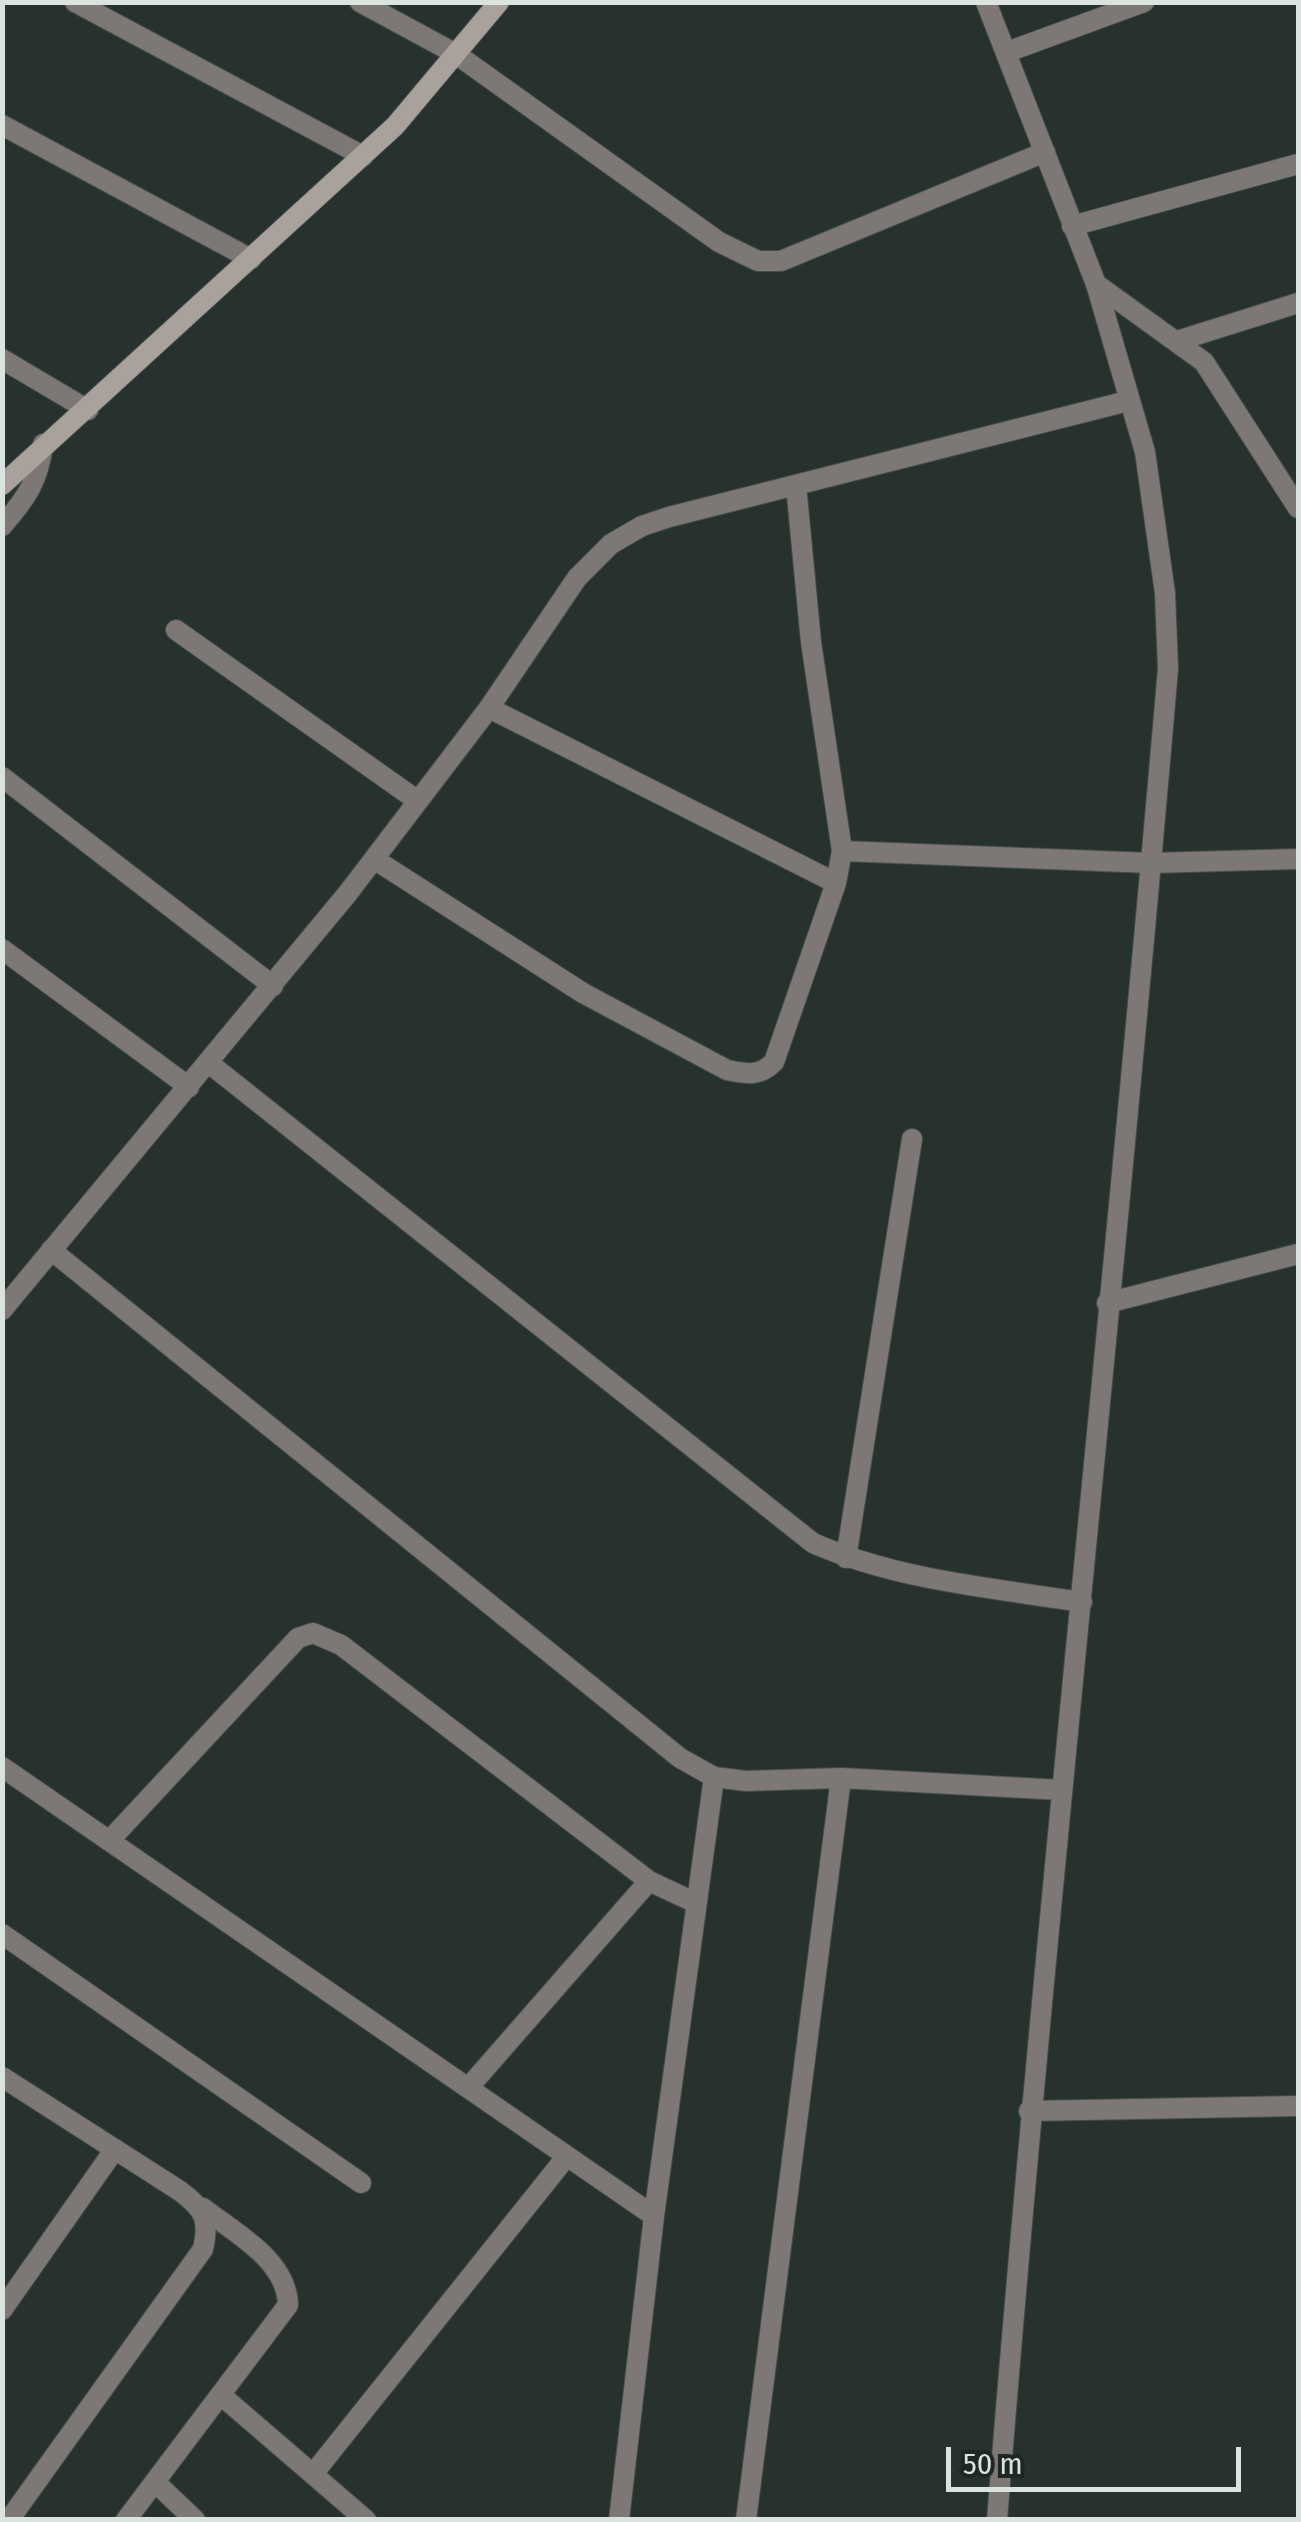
<!DOCTYPE html>
<html>
<head>
<meta charset="utf-8">
<style>
  body { margin:0 }
  #map { position:relative; width:1301px; height:2522px; overflow:hidden; background:#27322e; font-family:"Fira Sans Condensed",sans-serif }
  canvas { display:block }
  .frame { position:absolute; inset:0; border:5px solid #dbe3df; pointer-events:none }
  .scale { position:absolute; left:946px; top:2447px; width:295px; height:45px; box-sizing:border-box; border:5px solid #dbe3df; border-top:0; padding-left:12px; font-size:30px; line-height:35px; white-space:nowrap; color:#dbe3df; -webkit-text-stroke:8px #1d2824; paint-order:stroke }
</style>
</head>
<body>
<div id="map">
<canvas width="1301" height="2522"></canvas>
<div class="frame"></div>
<div class="scale">50 m</div>
</div>
<script>
const g = document.querySelector('canvas').getContext('2d');
g.lineJoin = 'round';
function stroke(path, color, width, dash) { g.strokeStyle = color; g.lineWidth = width; g.lineCap = dash ? 'butt' : 'round'; g.setLineDash(dash || []); g.stroke(path); }
const minor = new Path2D(`
  M75 2 363 156
  M360 2 456 54 719 242 758 261H781L1045 152
  M1007 52 1144 2
  M2 125 251 259
  M1072 226 1298 164
  M1096 284 1204 362 1298 508
  M1177 341 1298 303
  M2 359 88 410
  M2 526C26 499 39 480 43 444
  M176 630 418 801
  M489 708 836 883
  M2 777 273 986
  M842 851 1151 863 1298 859
  M374 859 583 993 727 1070C747 1074 759 1077 774 1062L836 883 842 851 811 642 796 485
  M2 949 189 1087
  M210 1064 813 1543C897 1580 992 1588 1082 1602
  M51 1250 680 1758 714 1777 746 1781 841 1778 1062 1790
  M1107 1303 1298 1254
  M2 1310 348 893 489 708 577 578 611 544 642 526 669 517 1128 401
  M846 1558 912 1139
  M2 1767 654 2216
  M109 1841 298 1638 313 1633 341 1645 649 1881 696 1903
  M2 1934 361 2183
  M2 2077 180 2191C204 2209 210 2219 203 2249L9 2520
  M468 2088 649 1881
  M1029 2111 1298 2106
  M2 2310 115 2149
  M222 2396 366 2520
  M313 2474 567 2156
  M155 2482 195 2520
  M126 2520 288 2305C287 2260 236 2234 203 2208
  M619 2520 654 2216 714 1777
  M746 2520 841 1778`);
const tertiary = new Path2D(`
  M986 2 1096 284 1145 452 1165 593 1168 668C1116 1286 1046 1901 997 2520`);
const secondary = new Path2D(`
  M2 485 395 126 499 2`);
stroke(minor, '#444e4a', 22);
stroke(tertiary, '#444e4a', 22);
stroke(secondary, '#444e4a', 22);
stroke(minor, '#7d7875', 20);
stroke(tertiary, '#7d7875', 20);
stroke(secondary, '#a9a19c', 20);
</script>
</body>
</html>
